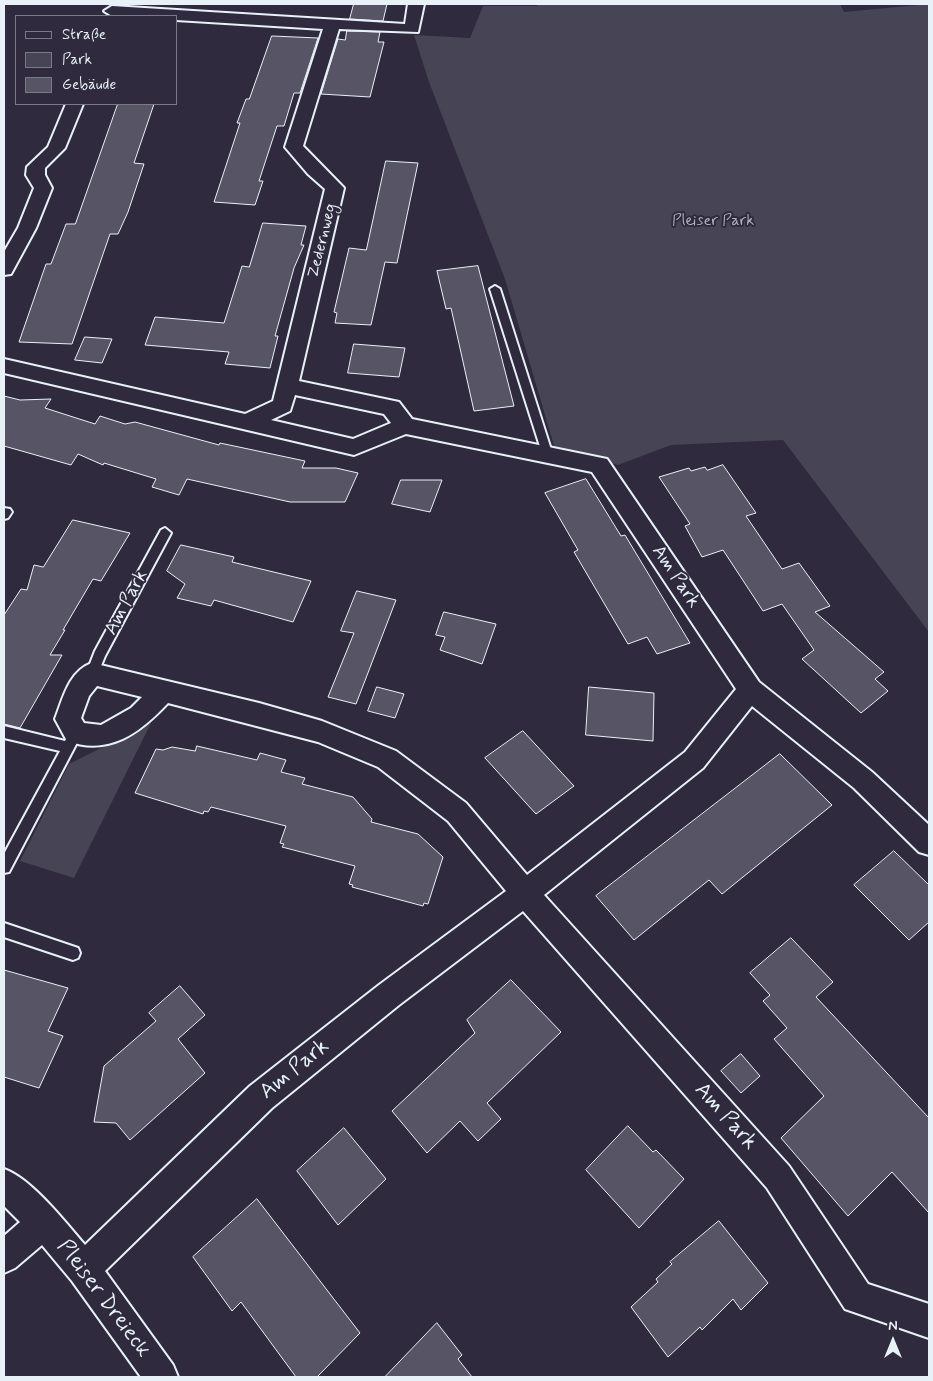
<!DOCTYPE html>
<html>
<head>
<meta charset="utf-8">
<style>
  body { margin:0 }
  #map { position:relative; width:933px; height:1381px; overflow:hidden; background:#2f2a3d; font-family:Mynerve,sans-serif }
  canvas { display:block }
  .frame { position:absolute; inset:0; border:5px solid #e8f1f8; pointer-events:none }
  .legend { position:absolute; left:15px; top:15px; width:162px; height:90px; box-sizing:border-box; background:#2f2a3d; border:1px solid #797a88; margin:0; padding:6px 9px; list-style:none; font-size:15px; color:#e8f1f8 }
  .legend li { display:flex; align-items:center; gap:10px; height:25px }
  .legend b { width:25px; border:1px solid #797a88 }
  .north { position:absolute; left:868px; top:1316px; width:50px; height:50px; -webkit-text-stroke:4px #2f2a3d; paint-order:stroke; rotate:0deg; font-size:14px; font-weight:700; line-height:20px; text-align:center; color:#e8f1f8 }
  .north::after { content:''; display:block; margin:auto; width:18px; height:22px; background:#e8f1f8; clip-path:polygon(50% 0,100% 100%,50% 72%,0 100%) }
</style>
</head>
<body>
<div id="map">
<canvas width="933" height="1381"></canvas>
<div class="frame"></div>
<ul class="legend">
<li><b style="height:6px;background:#2f2a3d"></b>Straße</li>
<li><b style="height:14px;background:#464455"></b>Park</li>
<li><b style="height:14px;background:#575565"></b>Gebäude</li>
</ul>
<div class="north">N</div>
</div>
<script>
const g = document.querySelector('canvas').getContext('2d');
g.lineJoin = 'round';
function fillPath(path, color) { g.fillStyle = color; g.fill(path, 'evenodd'); }
function stroke(path, color, width, dash) { g.strokeStyle = color; g.lineWidth = width; g.lineCap = dash ? 'butt' : 'round'; g.setLineDash(dash || []); g.stroke(path); }
function label(font, color, halo, rows, align = 'center') {
  g.font = font + ' Mynerve,sans-serif'; g.lineWidth = 4; g.setLineDash([]); g.textBaseline = 'middle'; g.strokeStyle = halo; g.fillStyle = color; for (const [text, x, y, turn = 0] of rows) {
    g.save(); g.translate(x, y); g.rotate((+turn || 0) * Math.PI / 180); g.textAlign = isNaN(turn) ? turn : align; if (halo) g.strokeText(text, 0, 0); g.fillText(text, 0, 0); g.restore();
  }
}
fillPath(new Path2D(`
  M537 4H840L844 12 929 4V632L783 440 671 445 618 465 555 449 505 279 429 82 414 35 470 38 483 6H537Z
  M151 723 74 878 20 861 69 764Z`), '#464455');
const building = new Path2D(`
  M354 4H387L383 21 350 19Z
  M347 31 380 32 378 42H384L370 97 321 94 338 39 345 40Z
  M272 36 318 38 300 93H294L284 126H277L259 181H263L255 205 214 202 240 123H237L246 99H249Z
  M118 104H154L134 163 144 164 128 212 118 234H110L72 344 19 342 46 264H51L66 224H75Z
  M386 161 418 163 397 263 385 262 371 325 335 323 337 313 334 312 349 248 366 250Z
  M263 223 306 226 301 245H304L294 268 275 336H278L270 368 225 364 229 352 145 345 155 317 224 323 242 266 249 267Z
  M478 266 514 406 474 411 451 308 446 309 437 271Z
  M85 337 112 339 102 363 75 360Z
  M354 344 405 348 399 377 348 373Z
  M4 396 20 400 51 399 45 408 95 424 100 416 125 424 135 422 219 445 220 443 305 461 302 468H336L358 473 345 502H290L187 479 179 495 152 487 156 479 104 463 103 465 78 454 71 465 4 446Z
  M723 465 756 513 746 516 782 569 799 563 830 606 815 612 884 672 875 679 888 691 861 713 802 659 814 650 782 604 763 611 723 550 702 557 685 526 690 524 659 477 689 468 691 471 705 467 707 470Z
  M586 479 621 536 625 535 690 643 657 654 647 637 628 644 574 552 578 550 545 493Z
  M401 480H442L430 512 392 504Z
  M73 520 130 533 101 581 93 579 63 630H65L50 655H62L20 728 4 724V615L21 589 27 590 34 565 43 567Z
  M181 545 234 557 232 562 311 581 293 622 214 600 211 606 177 598 185 584 167 571Z
  M357 591 396 600 356 704 328 697 354 633 341 631Z
  M444 612 496 624 482 664 440 650 445 637 436 635Z
  M377 687 404 694 395 718 368 711Z
  M589 687 654 693 653 741 586 735Z
  M523 731 574 786 536 814 485 758Z
  M197 746 257 760 260 753 286 760 281 772 305 778 302 784 353 797 372 819 371 822 418 834 443 857 428 904 424 903 423 906 352 887 353 885 349 884 355 866 282 847 284 844 280 843 286 826 211 807 208 812 204 811 203 814 135 793 156 749 163 750 172 747 195 751Z
  M780 754 832 805 722 894 709 880 634 940 596 896Z
  M894 851 929 885V922L909 940 854 885Z
  M791 938 833 982 816 997 929 1118V1213L892 1172 848 1216 781 1138 824 1096 774 1039 787 1028 763 1001 770 995 750 973Z
  M4 970 68 988 48 1031 63 1036 39 1088 4 1077Z
  M511 980 561 1032 487 1103 501 1119 478 1141 460 1121 427 1153 392 1111 475 1033 467 1020Z
  M180 986 205 1015 178 1039 205 1073 130 1140 116 1123 94 1122 104 1066 156 1021 149 1013Z
  M741 1054 760 1076 741 1093 721 1071Z
  M628 1126 653 1152 656 1150 684 1179 639 1228 586 1170Z
  M344 1128 386 1179 338 1225 297 1171Z
  M257 1199 360 1333 317 1377H296L241 1302 232 1311 193 1257Z
  M719 1221 768 1283 741 1310 733 1299 702 1330 700 1327 668 1357 631 1307 658 1282 656 1279 672 1264 670 1262Z
  M437 1323 462 1355 458 1359 472 1377H385Z`);
fillPath(building, '#575565');
stroke(building, '#e8f1f8', 1);
const lane = new Path2D(`
  M495 286 500 289 553 456 552 459 548 460 543 456 490 289Z
  M4 508 10 509 12 512 8 518 4 519Z
  M165 528 171 533 105 656 96 678H88L86 674 95 651 161 530Z
  M4 726 65 741 71 729 76 727 81 729 82 733 9 872 4 873V854L60 751 4 738Z
  M4 923 78 948 80 953 78 958 73 960 4 937Z`);
const street = new Path2D(`
  M408 4H424L418 32 339 29 303 146 344 188 299 381 399 402 412 419 607 459 759 682 872 772 929 825V855L919 852 854 788 752 706 703 768 544 895 789 1166 868 1284 929 1304V1338L845 1309 767 1188 523 911 399 1005 272 1108 105 1271 173 1365 178 1377H141L72 1281 42 1245 15 1268 4 1273V1236L20 1222 4 1206V1169C32 1179 65 1222 85 1245L250 1086 379 985 506 891 448 821 378 767 318 742 168 703C140 733 109 756 67 741L55 719C63 698 69 671 92 663L259 703 322 721 396 751 466 803 527 875 685 752 736 689 592 472 406 434 354 455 4 373V359L245 414 273 401 325 189 308 174 285 147 323 29 176 20V16H112L104 11 112 6 405 24ZM295 395 384 414 391 423 353 439 271 420 290 411ZM97 686 142 697 131 708 101 725 84 723 81 718 89 696Z
  M66 104H83L65 148 45 168V175L52 188 36 228 11 274 4 275V252L18 228 34 188 26 175 27 167 48 147Z`);
stroke(lane, '#e8f1f8', 4);
stroke(street, '#e8f1f8', 4);
fillPath(lane, '#2f2a3d');
fillPath(street, '#2f2a3d');
label('16px', '#afb4bf', '#2f2a3d', [
  ["Pleiser Park",713,222]
]);
label('16px', '#e8f1f8', '#2f2a3d', [
  ["Zedernweg",323,241,-76]
]);
label('19px', '#e8f1f8', '#2f2a3d', [
  ["Am Park",675,577,56],
  ["Am Park",127,603,-62]
]);
label('22px', '#e8f1f8', '#2f2a3d', [
  ["Am Park",295,1070,-39],
  ["Am Park",725,1117,48],
  ["Pleiser Dreieck",103,1299,53]
]);
</script>
</body>
</html>
